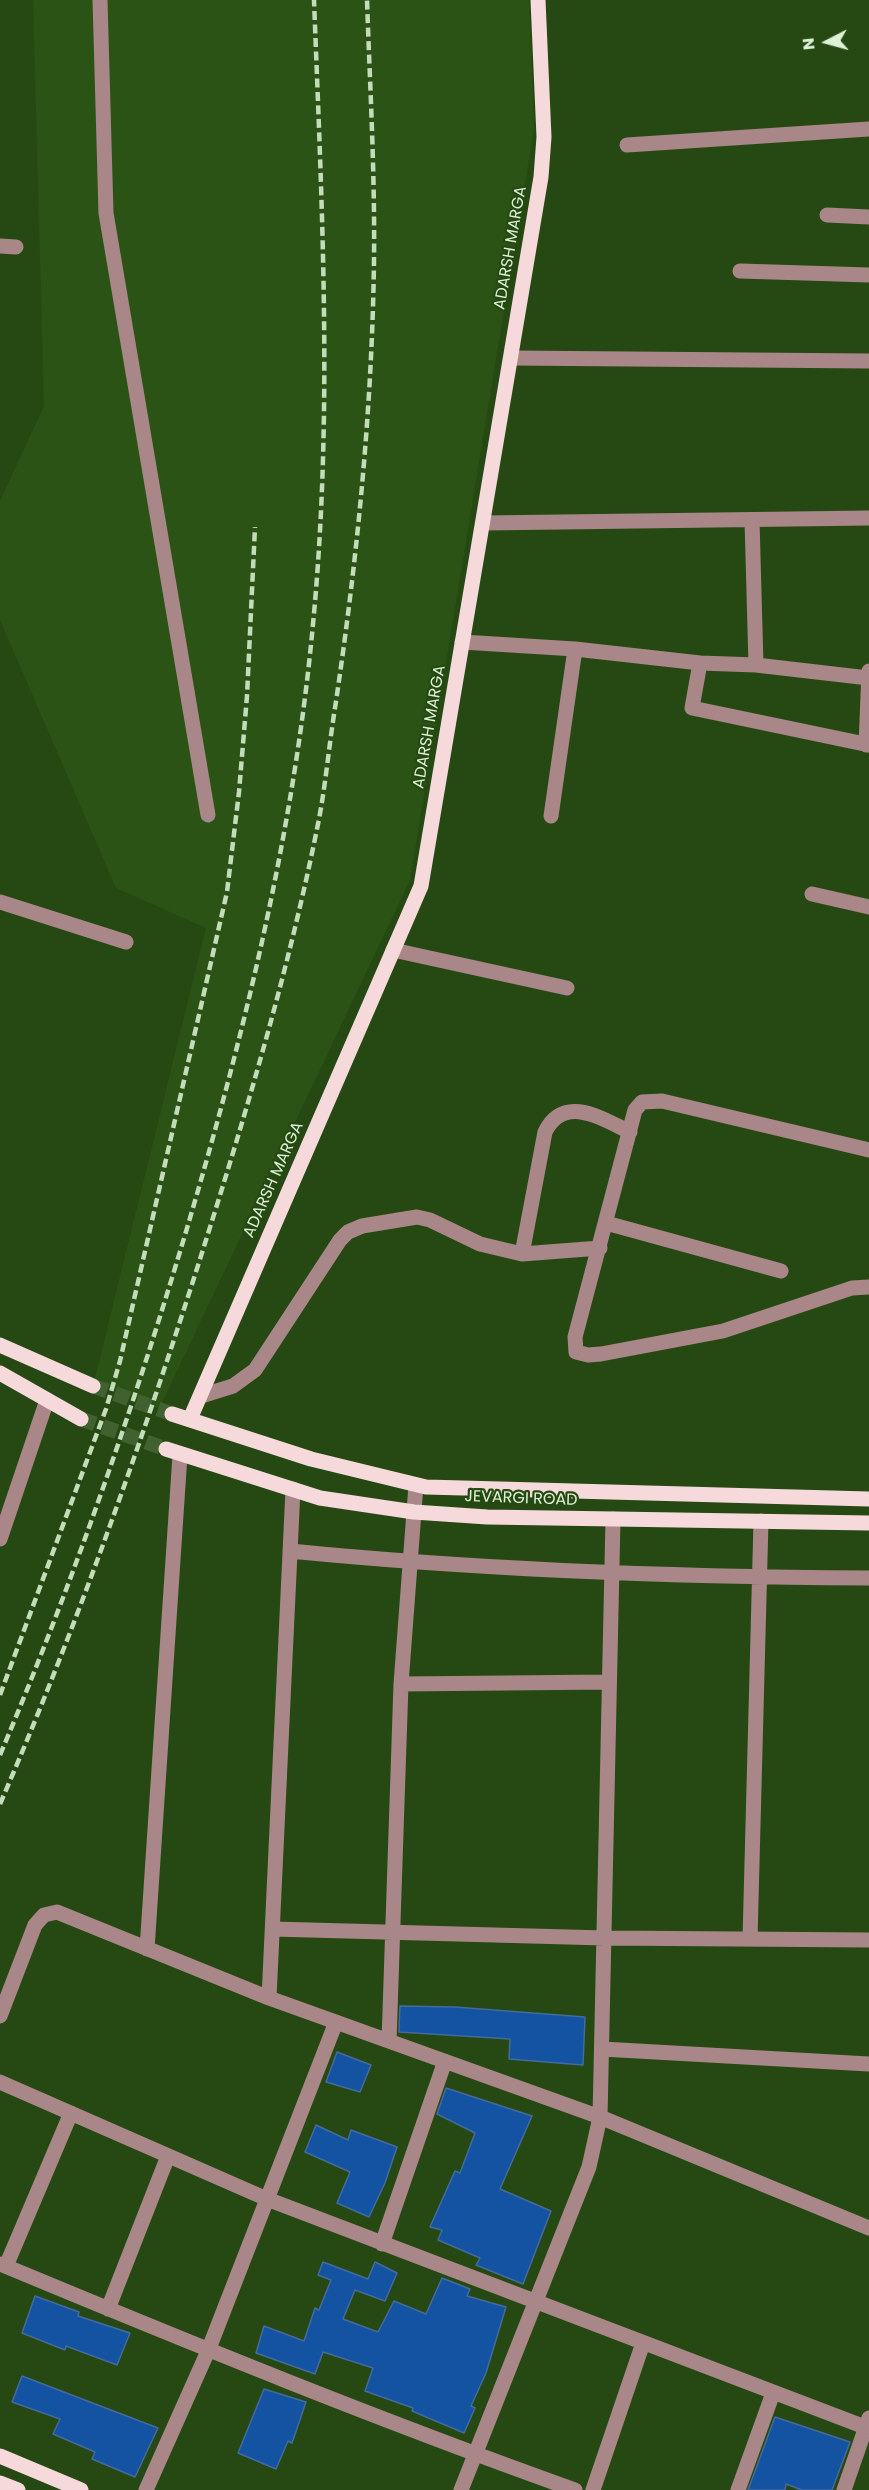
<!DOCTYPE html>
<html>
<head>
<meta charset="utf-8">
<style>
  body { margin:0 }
  #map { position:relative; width:869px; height:2490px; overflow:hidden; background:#264913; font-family:Poppins,sans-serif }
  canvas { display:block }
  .north { position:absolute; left:797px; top:12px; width:60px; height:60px; -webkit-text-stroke:4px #264913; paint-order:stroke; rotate:264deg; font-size:16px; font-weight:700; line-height:24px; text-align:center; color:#ddf2d4 }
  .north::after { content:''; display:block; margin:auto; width:21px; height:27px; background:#ddf2d4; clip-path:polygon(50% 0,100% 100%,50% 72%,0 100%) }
</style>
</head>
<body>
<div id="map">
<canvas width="869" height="2490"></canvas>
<div class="north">N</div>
</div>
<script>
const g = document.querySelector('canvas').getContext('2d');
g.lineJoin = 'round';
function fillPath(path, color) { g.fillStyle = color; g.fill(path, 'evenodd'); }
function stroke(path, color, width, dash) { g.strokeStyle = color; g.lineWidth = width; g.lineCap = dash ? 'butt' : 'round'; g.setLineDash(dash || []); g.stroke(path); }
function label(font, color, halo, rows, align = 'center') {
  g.font = font + ' Poppins,sans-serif'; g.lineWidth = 4.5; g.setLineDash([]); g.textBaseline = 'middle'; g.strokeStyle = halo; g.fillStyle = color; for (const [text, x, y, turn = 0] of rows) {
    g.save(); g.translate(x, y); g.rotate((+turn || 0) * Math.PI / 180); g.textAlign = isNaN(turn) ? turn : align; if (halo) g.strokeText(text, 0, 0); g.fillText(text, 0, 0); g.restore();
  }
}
fillPath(new Path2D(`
  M33 0H529L534 129 410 880 159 1409 94 1382 206 928 116 888 0 620V501L44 406Z`), '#2b5315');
const building = new Path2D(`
  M400 2006 455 2007 585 2017 583 2065 509 2059 510 2039 399 2032Z
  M337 2052 371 2065 360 2092 326 2082Z
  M446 2088 532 2116 500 2189 551 2211 523 2284 476 2265 480 2258 438 2240 442 2230 430 2227 455 2171 460 2173 475 2133 437 2114Z
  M316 2125 348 2140 351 2130 397 2147 385 2183 369 2217 337 2203 350 2172 305 2152Z
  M323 2262 368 2279 375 2262 397 2273 385 2301 355 2290 343 2319 378 2332 394 2301 426 2314 442 2278 470 2289 467 2296 506 2307 486 2373 471 2406 475 2408 464 2433 412 2411 413 2408 365 2391 373 2368 323 2352 315 2374 256 2353 264 2326 304 2341 315 2308 319 2310 331 2280 318 2275Z
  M35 2296 79 2312 78 2316 130 2333 117 2365 66 2346 65 2350 22 2333Z
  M22 2376 158 2428 135 2477 92 2459 95 2452 53 2434 60 2419 12 2402Z
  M264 2389 306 2402 292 2443 288 2441 276 2469 238 2453Z
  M775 2417 850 2442 832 2490H802L786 2484 785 2490H748Z`);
fillPath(building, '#1353a1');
stroke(building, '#456a9d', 1.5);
stroke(new Path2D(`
  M93 1386 172 1414
  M81 1419 166 1449`), '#416230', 15, [15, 8]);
stroke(new Path2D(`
  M100 0 106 213 208 815
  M627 145 869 129
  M827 215 869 217
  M0 246 16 247
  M740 271 869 275
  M511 358 869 361
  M752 520 756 665
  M483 523 869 518
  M462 642 575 649 551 816
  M575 649 700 663 692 708 869 745
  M700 663 756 665 869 678
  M866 745 869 671
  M812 894 869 907
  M0 902 126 942
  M393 950 567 988
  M869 1150 662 1101 642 1102 635 1110 575 1337 576 1352 588 1355 601 1354 723 1331 852 1288 869 1287
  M606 1223 781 1271
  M522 1254 545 1132C564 1094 601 1118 630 1132
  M201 1396 233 1386 255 1370 340 1240 348 1232 362 1226 417 1217 430 1220 480 1244 522 1254 600 1248
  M0 1539 47 1400
  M290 1551C482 1570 676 1577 869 1578
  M401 1684 609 1682
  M273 1929 605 1938 869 1940
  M750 1939 761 1521
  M147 1949 180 1455
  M269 1998 293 1489
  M0 2016 35 1925 44 1915 57 1912 269 1998 600 2117 869 2228
  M389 2041 401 1684 416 1485
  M602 2049 869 2064
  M0 2082 267 2199 865 2427
  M382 2244 445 2061
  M0 2264C190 2343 381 2421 575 2490
  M6 2266 71 2113
  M108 2309 168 2156
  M146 2490 208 2351 336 2022
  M461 2490 589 2167 600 2117 613 1519
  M593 2490 643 2343
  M738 2490 773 2393
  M844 2490 869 2418`), '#a98788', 15);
stroke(new Path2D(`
  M0 1345 93 1386
  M0 1373 81 1419
  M172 1414 311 1459 426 1487 869 1499
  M190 1419 421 886 541 177 544 137 538 0
  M166 1449 320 1498 414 1512 487 1517 869 1523
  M0 2456 81 2490
  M0 2483 18 2490`), '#f6dadb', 15);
stroke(new Path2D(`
  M0 1695 106 1409 120 1361 227 892 239 792 247 696 255 527
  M0 1755C72 1585 132 1412 185 1235 244 1036 294 831 313 624 333 416 322 209 314 0
  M0 1804C74 1633 137 1456 194 1278 242 1127 288 975 319 819 326 782 329 745 335 708 357 561 372 411 374 261 375 174 370 87 367 0`), '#c5dcbb', 4.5, [9, 4.5]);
label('16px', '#ddf2d4', '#264913', [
  ["ADARSH MARGA",511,248,-80],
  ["ADARSH MARGA",430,727,-80],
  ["ADARSH MARGA",274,1180,-66],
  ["JEVARGI ROAD",521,1499,2]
]);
</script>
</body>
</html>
